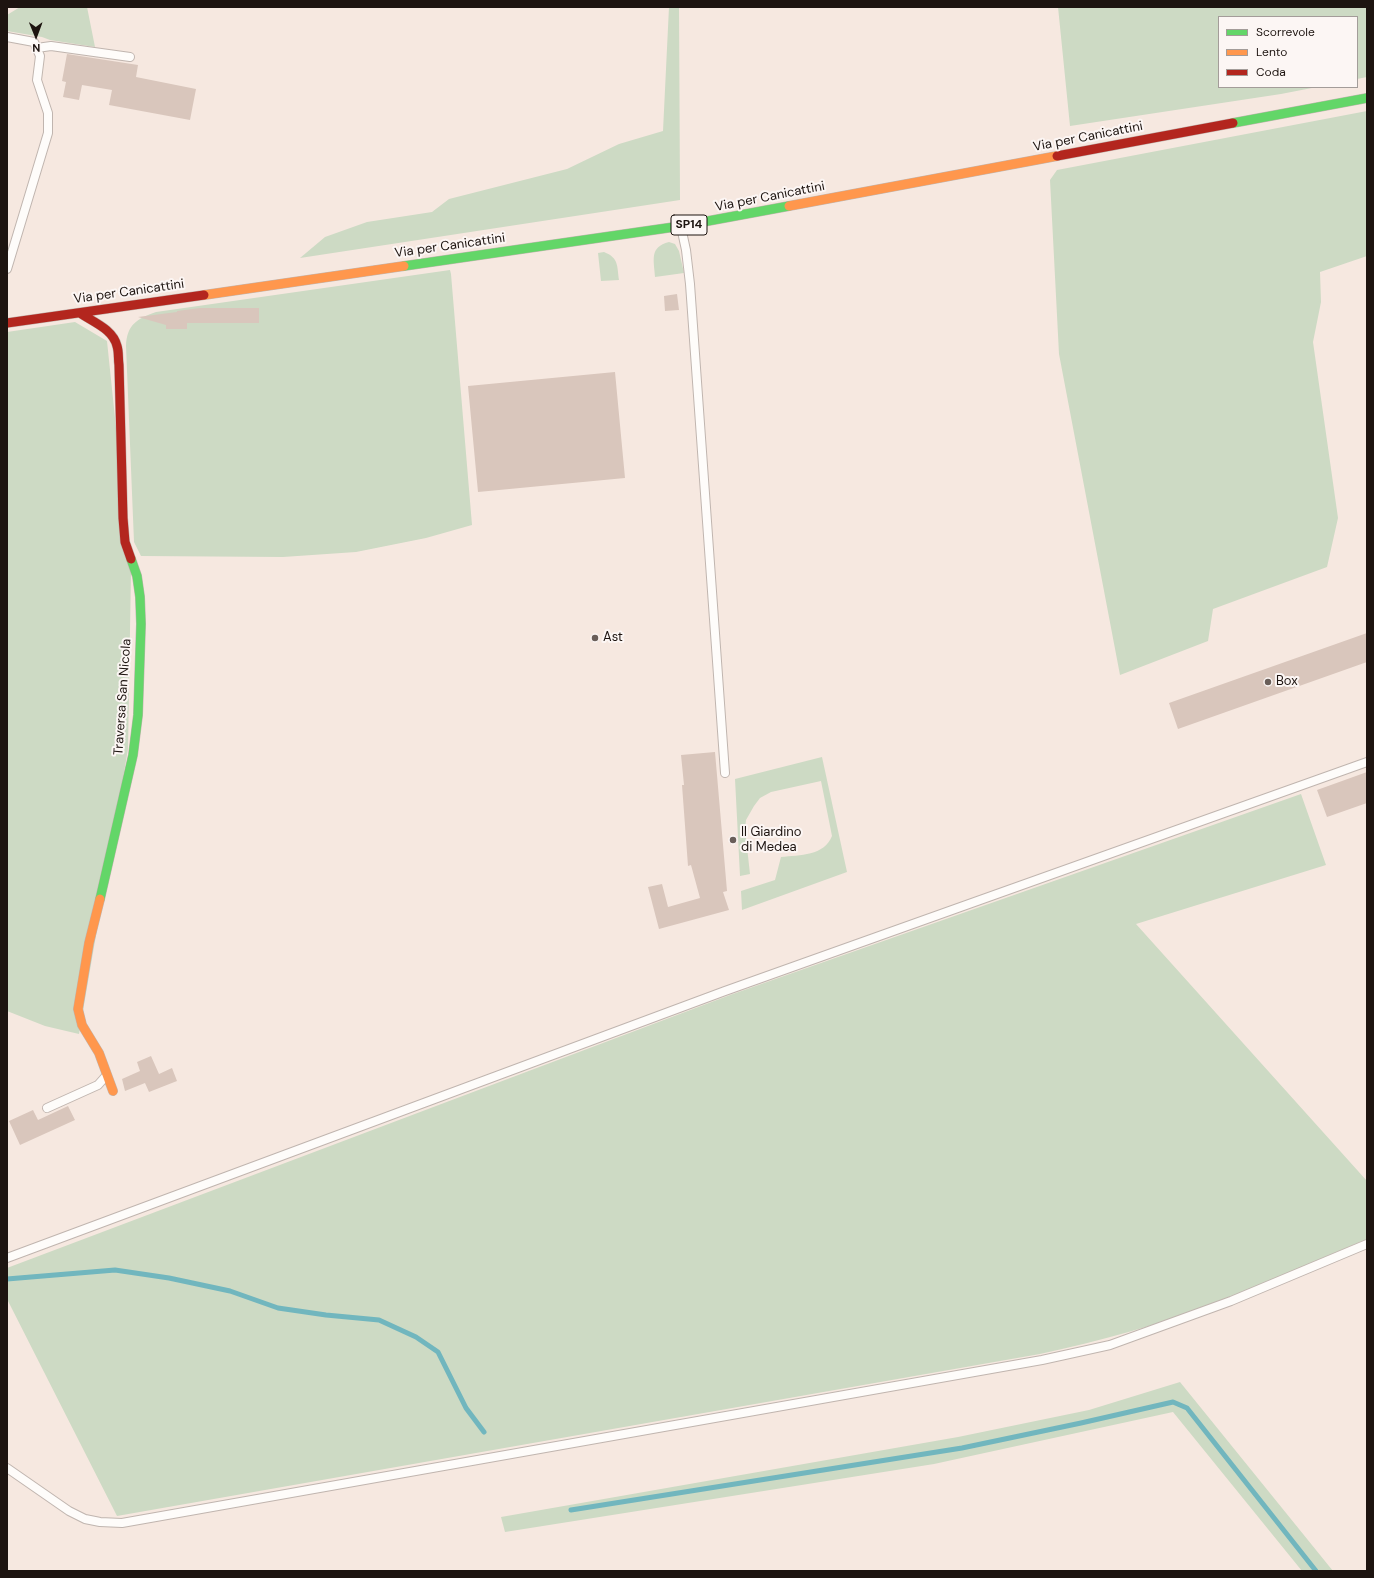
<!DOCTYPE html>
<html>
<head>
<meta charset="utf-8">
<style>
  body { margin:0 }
  #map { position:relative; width:1374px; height:1578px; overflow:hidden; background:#f6e8e0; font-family:"DM Sans",sans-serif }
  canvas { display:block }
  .frame { position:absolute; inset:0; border:8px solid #1d1410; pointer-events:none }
  .legend { position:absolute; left:1218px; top:16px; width:140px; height:72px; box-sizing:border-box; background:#fcf6f4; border:1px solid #a39c99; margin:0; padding:5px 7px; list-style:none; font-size:12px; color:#1d1410 }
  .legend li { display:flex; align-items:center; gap:8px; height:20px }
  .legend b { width:20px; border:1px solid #a39c99 }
  .north { position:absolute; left:16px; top:16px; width:40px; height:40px; -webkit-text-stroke:3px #fcf6f4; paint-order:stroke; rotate:179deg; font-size:11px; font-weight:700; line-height:16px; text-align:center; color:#1d1410 }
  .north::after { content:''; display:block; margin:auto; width:14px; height:18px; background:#1d1410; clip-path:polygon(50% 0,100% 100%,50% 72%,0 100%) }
</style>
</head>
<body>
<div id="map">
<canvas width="1374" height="1578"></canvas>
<div class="frame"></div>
<ul class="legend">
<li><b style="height:5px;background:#63d668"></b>Scorrevole</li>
<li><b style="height:5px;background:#ff974d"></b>Lento</li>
<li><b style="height:5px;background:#b3261e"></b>Coda</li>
</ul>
<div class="north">N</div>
</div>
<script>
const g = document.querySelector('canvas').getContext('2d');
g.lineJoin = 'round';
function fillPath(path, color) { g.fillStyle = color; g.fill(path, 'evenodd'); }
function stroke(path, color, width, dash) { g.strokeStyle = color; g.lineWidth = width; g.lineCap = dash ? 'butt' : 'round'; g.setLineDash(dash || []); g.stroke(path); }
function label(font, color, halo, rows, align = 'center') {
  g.font = font + ' "DM Sans",sans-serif'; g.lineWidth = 4; g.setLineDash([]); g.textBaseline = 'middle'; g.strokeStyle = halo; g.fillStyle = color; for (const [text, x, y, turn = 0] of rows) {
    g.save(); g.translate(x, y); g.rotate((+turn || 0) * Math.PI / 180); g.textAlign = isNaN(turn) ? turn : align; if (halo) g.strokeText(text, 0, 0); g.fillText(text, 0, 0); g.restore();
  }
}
fillPath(new Path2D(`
  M20 7H87L95 47 50 40 42 37 7 31V15Z
  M669 7H679L680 200 300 258 325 237 367 222 432 212 449 199 567 169 619 144 663 131Z
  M1058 7H1367V77L1357 79V17H1219V87H1317L1281 94 1070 126Z
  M1367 111V256L1320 272 1321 302 1313 342 1338 518 1327 567 1213 609 1208 641 1120 675 1059 354 1050 180 1057 170Z
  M669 242 675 244 679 251 684 273 655 277C654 260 649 247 669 242Z
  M604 252C619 258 617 266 619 280L601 281 598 253Z
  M450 270 451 274 472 525 426 538 356 552 283 557 141 556 134 542 126 346C127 324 137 319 156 312Z
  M75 322 107 341 131 572 128 749 79 1034 45 1026 7 1011V332Z
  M822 757 847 872 742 910 741 891 775 880 781 857C800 855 824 856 832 836L821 781 771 792 760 798 754 806 746 820 745 829 750 874 740 876 735 779Z
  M1301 794 1326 865 1136 924 1367 1181V1239C1317 1260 1266 1283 1215 1303 1159 1325 1099 1341 1040 1354L117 1516 7 1299V1268L730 995Z
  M1180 1382 1333 1571H1302L1173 1412 934 1464 505 1532 501 1517 958 1437 1089 1410Z`), '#cddac4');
stroke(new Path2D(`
  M7 1279 115 1270 169 1278 230 1291 278 1308 326 1315 379 1320 416 1337 438 1352 466 1408 484 1432
  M571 1510 962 1448 1081 1423 1173 1402 1187 1408 1316 1571`), '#71b6be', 5);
fillPath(new Path2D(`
  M67 54 138 65 136 77 196 89 190 120 109 105 112 90 82 85 79 100 63 97 66 82 62 81Z
  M677 294 679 310 665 311 664 296Z
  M200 308H259V323H187V329H166V325L138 317 177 312V311Z
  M615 372 625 478 478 492 468 386Z
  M1367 633V662L1178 729 1169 703Z
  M715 752 727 891 723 892 729 910 659 929 648 887 662 884 668 907 700 898 691 865 688 866 682 785H684L681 755Z
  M1367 772V803L1327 817 1317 790Z
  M151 1056 159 1074 172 1068 177 1081 149 1092 145 1083 125 1091 122 1079 140 1071 137 1062Z
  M68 1106 75 1120 20 1145 9 1121 33 1110 38 1120Z`), '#d9c6bc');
const lane = new Path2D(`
  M7 37 34 42 40 56 37 80 48 113V133L7 269
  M37 48 51 46 130 57
  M681 227 686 250 690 284 725 773
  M47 1108 98 1085 106 1076
  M7 1258 725 991 1367 762
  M7 1468 69 1511 85 1519 100 1522 122 1523 1042 1360 1110 1345 1231 1301 1367 1244`);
const fast = new Path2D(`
  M1233 123 1367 98
  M404 266 681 226 789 206
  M100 899 133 755 138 715 141 624 140 597 137 576 131 559`);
const slow = new Path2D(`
  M789 206 1057 156
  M204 295 404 266
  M100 899 89 943 78 1009 82 1025 99 1053 113 1091`);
const jam = new Path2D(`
  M1057 156 1233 123
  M80 313C93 322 113 329 117 346 119 352 118 359 119 365L123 518 125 542 131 559
  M7 323 204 295`);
stroke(lane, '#c0b5af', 10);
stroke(fast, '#c0b5af', 10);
stroke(slow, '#c0b5af', 10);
stroke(jam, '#c0b5af', 10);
stroke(lane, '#fefcfa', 8);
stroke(fast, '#63d668', 9);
stroke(slow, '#ff974d', 9);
stroke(jam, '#b3261e', 9);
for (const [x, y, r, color] of [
  [595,638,4,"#695e59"],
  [1268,682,4,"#695e59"],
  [733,840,4,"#695e59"]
]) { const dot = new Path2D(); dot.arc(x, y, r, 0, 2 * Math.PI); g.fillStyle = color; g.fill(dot); stroke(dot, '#fcf6f4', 1.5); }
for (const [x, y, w] of [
  [689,225,36]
]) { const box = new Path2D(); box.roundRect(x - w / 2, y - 10, w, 20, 3); g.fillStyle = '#fcf6f4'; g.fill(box); stroke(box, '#1d1410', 1); }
label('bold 12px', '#1d1410', null, [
  ["SP14",689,225]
]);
label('13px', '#1d1410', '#fcf6f4', [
  ["Via per Canicattini",1088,137,-11],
  ["Via per Canicattini",770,197,-11],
  ["Via per Canicattini",450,246,-8],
  ["Via per Canicattini",129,292,-8],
  ["Traversa San Nicola",123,697,-86]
]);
label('13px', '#1d1410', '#fcf6f4', [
  ["Ast",603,638],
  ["Box",1276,682],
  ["Il Giardino",741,833],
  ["di Medea",741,848]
], 'left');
</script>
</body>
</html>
